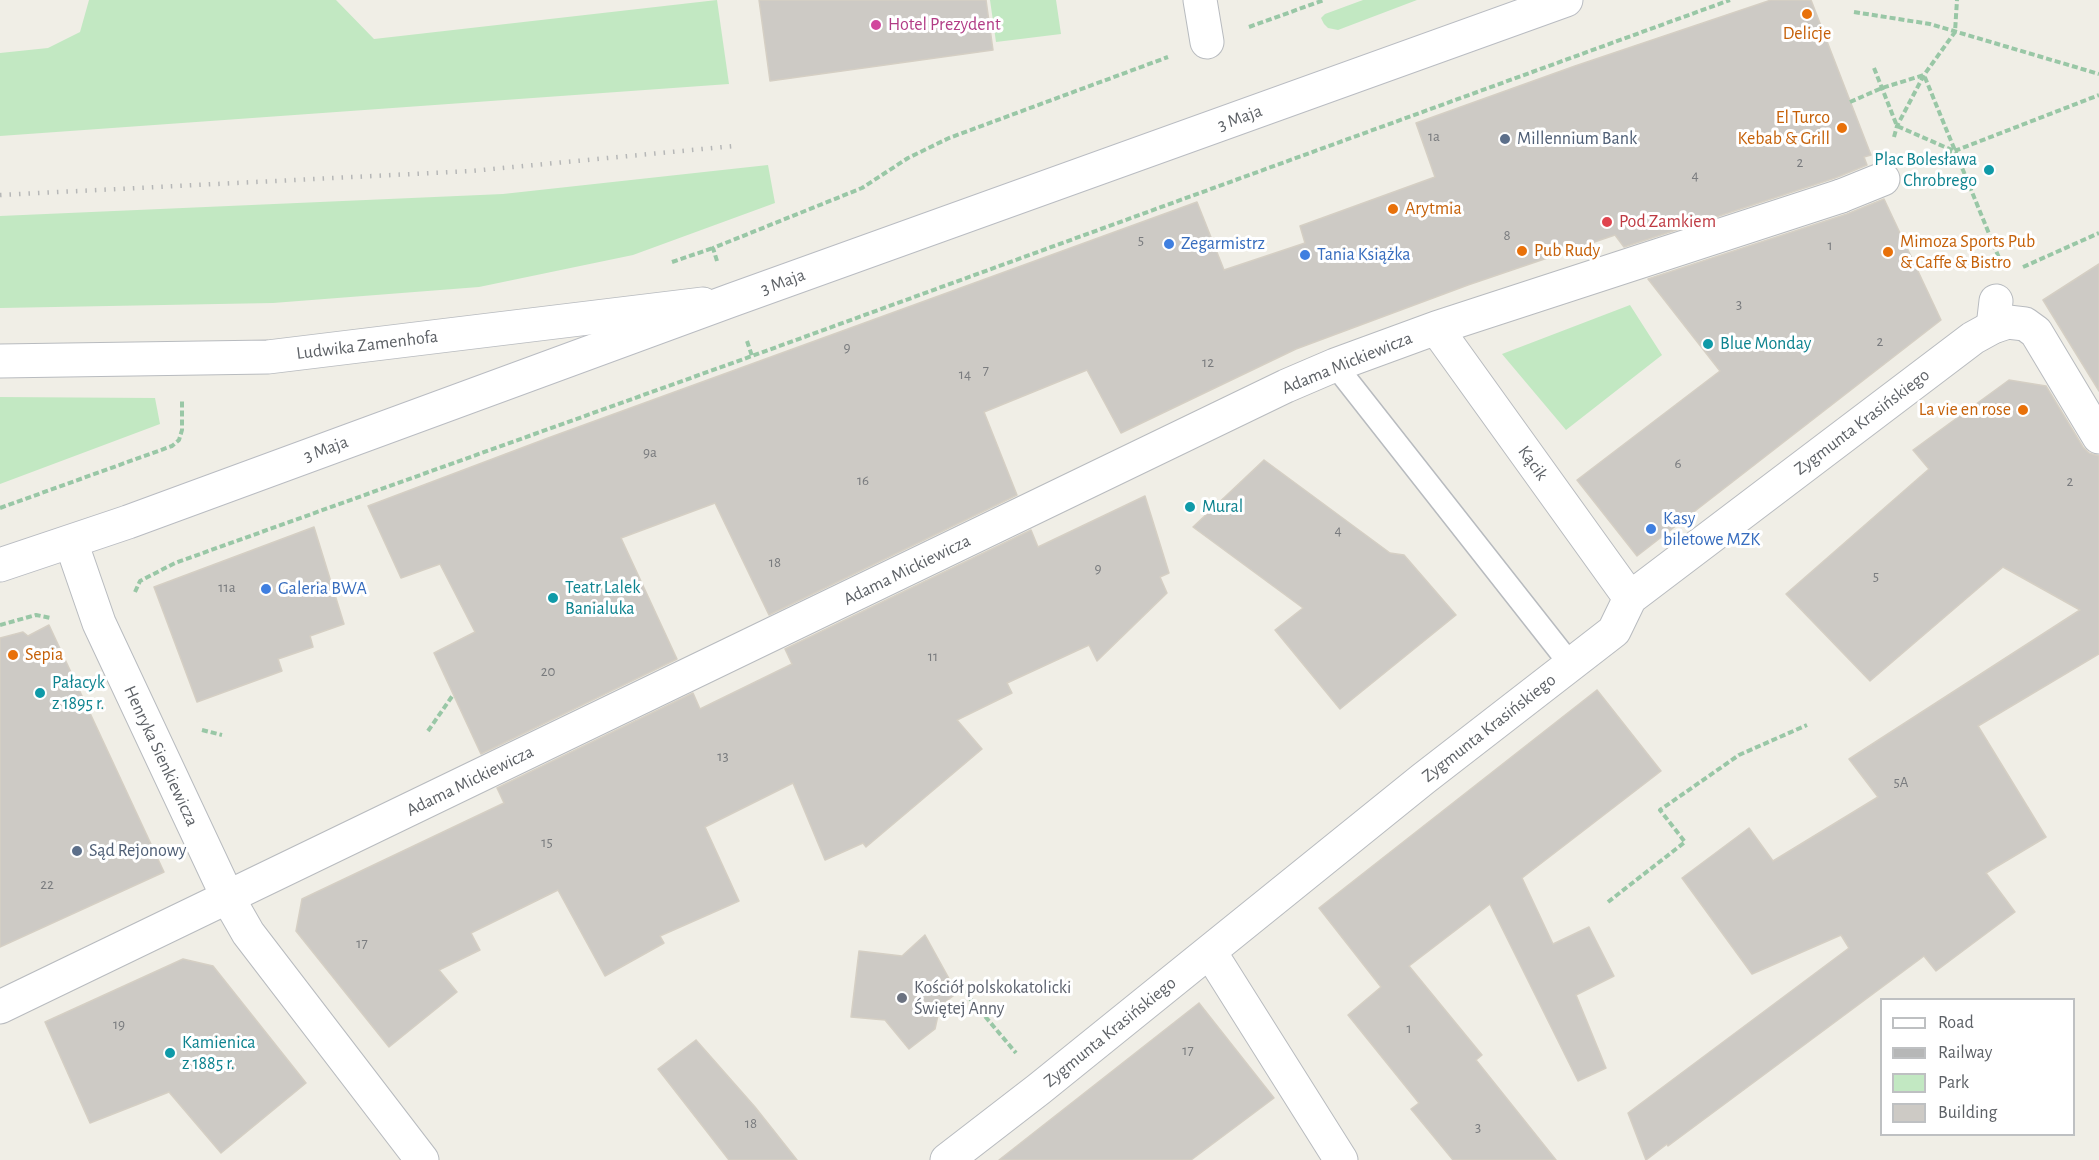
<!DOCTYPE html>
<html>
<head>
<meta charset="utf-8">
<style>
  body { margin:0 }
  #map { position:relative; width:2099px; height:1160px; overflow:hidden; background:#f0eee6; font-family:"Alegreya Sans",sans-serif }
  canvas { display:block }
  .legend { position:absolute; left:1880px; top:998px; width:195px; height:138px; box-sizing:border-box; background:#fff; border:2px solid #bec0c2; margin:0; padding:8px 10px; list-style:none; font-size:18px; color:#5d6166 }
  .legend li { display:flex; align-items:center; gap:12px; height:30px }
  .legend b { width:30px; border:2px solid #bec0c2 }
</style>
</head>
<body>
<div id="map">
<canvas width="2099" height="1160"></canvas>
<ul class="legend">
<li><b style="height:8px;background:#fff"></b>Road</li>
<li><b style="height:8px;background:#b6b7b7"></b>Railway</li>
<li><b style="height:16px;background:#c2e8c2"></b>Park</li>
<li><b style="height:16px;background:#cdcac5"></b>Building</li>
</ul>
</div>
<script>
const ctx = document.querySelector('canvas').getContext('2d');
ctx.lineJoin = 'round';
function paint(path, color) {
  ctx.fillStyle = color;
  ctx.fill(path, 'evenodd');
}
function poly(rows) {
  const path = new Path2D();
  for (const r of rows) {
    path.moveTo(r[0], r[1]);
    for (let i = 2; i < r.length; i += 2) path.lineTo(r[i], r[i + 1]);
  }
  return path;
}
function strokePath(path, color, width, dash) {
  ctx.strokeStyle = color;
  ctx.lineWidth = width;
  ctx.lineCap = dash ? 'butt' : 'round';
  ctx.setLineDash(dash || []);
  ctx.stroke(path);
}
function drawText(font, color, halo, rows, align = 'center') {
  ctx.font = font + ' "Alegreya Sans",sans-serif';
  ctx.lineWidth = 6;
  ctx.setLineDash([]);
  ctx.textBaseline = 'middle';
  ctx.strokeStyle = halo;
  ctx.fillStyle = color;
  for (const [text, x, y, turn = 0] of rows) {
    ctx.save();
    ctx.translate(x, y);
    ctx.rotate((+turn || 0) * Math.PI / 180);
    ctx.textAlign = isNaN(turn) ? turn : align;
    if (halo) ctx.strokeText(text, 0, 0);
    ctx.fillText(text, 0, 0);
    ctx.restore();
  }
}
paint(poly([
  [89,0,336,0,374,39,717,0,729,84,0,136,0,53,48,48,80,32],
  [990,0,1056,0,1061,34,996,42],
  [1363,0,1417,0,1338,30,1328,28,1324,24,1321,18,1325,14],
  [768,165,775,203,633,255,479,287,273,303,0,308,0,216,503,194],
  [1630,305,1662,355,1566,430,1502,354],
  [0,397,155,398,160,424,0,484]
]), '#c2e8c2');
const building = poly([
  [759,0,986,0,993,50,770,81,759,0],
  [1771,0,1811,0,1871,155,1864,157,1867,165,1835,178,1624,247,1615,235,1468,285,1296,349,1121,433,1087,370,984,412,1017,495,769,615,715,503,621,538,677,659,481,754,434,653,475,632,440,564,401,578,368,506,548,438,1197,202,1224,270,1305,243,1300,226,1435,177,1416,123,1575,66,1771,0],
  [1884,199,1941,320,1637,556,1577,480,1720,371,1648,279,1847,214,1884,199],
  [2099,264,2099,391,2043,300,2099,264],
  [2009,380,2046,386,2083,447,2089,453,2099,456,2099,654,1978,726,2046,837,1986,873,2015,912,1936,971,1924,956,1668,1146,1667,1144,1646,1160,1628,1113,1849,948,1841,935,1752,974,1682,878,1749,828,1773,861,1878,797,1849,759,2080,610,2003,567,1870,681,1786,594,1929,469,1913,450,2009,380],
  [1264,460,1390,553,1404,555,1456,615,1340,709,1275,630,1303,608,1193,527,1264,460],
  [1145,496,1169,573,1160,577,1167,593,1097,661,1089,645,1007,683,1012,693,957,720,982,749,866,847,863,843,825,860,793,783,705,827,739,901,660,936,664,943,605,976,558,890,471,933,480,950,439,970,457,992,389,1047,296,931,302,899,504,803,497,788,693,693,700,709,792,664,785,649,1031,530,1038,547,1145,496],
  [314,527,344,624,310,636,313,647,278,659,282,671,197,702,154,587,314,527],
  [49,625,164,872,0,947,0,638,23,632,28,636,49,625],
  [1597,690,1661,771,1522,878,1553,944,1589,927,1614,976,1576,995,1606,1068,1578,1081,1490,904,1409,966,1482,1055,1476,1060,1556,1160,1453,1160,1411,1109,1419,1103,1348,1015,1381,987,1319,908,1597,690],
  [925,935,957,993,940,1006,935,1029,909,1049,885,1020,851,1017,859,951,902,956,925,935],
  [183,959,213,966,306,1083,221,1153,169,1092,90,1123,45,1022,183,959],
  [1199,1003,1274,1098,1191,1160,999,1160,1199,1003],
  [696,1040,755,1107,797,1160,729,1160,658,1069,696,1040]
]);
paint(building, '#cdcac5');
strokePath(building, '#d5cfc4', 1.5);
const service = poly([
  [1335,365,1571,665]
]);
const pedestrian = poly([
  [1200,0,1207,42],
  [1841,196,1883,179],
  [1993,327,1996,301]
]);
const minor = poly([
  [1436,328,1630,598],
  [71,542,99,623,228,898,248,933,422,1160],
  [1210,952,1341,1160],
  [0,1007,1286,386,1335,365,1436,328,1841,196],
  [947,1160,1039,1089,1423,779,1614,631,1630,598,1973,338,1993,327,2008,322,2025,324,2036,332,2099,437]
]);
const tertiary = poly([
  [0,361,268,357,703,304]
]);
const secondary = poly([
  [0,565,128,522,732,300,1566,0]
]);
strokePath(service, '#b8bbbf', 25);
strokePath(pedestrian, '#b8bbbf', 35);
strokePath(minor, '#b8bbbf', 35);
strokePath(tertiary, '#b8bbbf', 35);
strokePath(secondary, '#b9bcc2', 35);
strokePath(poly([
  [1854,12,1930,24,2099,74],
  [1249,27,1324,0],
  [1874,68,1897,126,1954,151],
  [1850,102,1882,88,1924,75,1999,258],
  [1894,137,1897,126,1924,75,1955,32,1957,0],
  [1921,164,2099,95],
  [717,261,713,248,862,188,908,158,949,138,1168,57],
  [672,262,713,248],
  [2023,267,2099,233],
  [747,341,752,356],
  [0,508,172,446,179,440,182,430,182,400],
  [135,592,140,581,175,563,752,356,1730,0],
  [0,625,36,615,51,618],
  [202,730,222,735],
  [428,731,453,695],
  [1608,902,1685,842,1660,810,1739,755,1807,725],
  [962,989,1016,1053]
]), '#99c7a6', 4, [6, 3]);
strokePath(service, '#fff', 22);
strokePath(pedestrian, '#fff', 33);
strokePath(minor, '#fff', 33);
strokePath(tertiary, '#fff', 33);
strokePath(secondary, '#fff', 33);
strokePath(poly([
  [0,195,471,171,734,146]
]), '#b6b7b7', 4.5, [1.5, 8]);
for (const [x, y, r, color] of [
  [1807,14,6,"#e8710a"],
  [876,25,6,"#d1479c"],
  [1842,128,6,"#e8710a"],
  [1505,139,6,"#5c6f8a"],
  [1989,170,6,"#0f9aa8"],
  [1393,209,6,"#e8710a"],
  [1607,222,6,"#e0444e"],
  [1169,244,6,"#3f7fe0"],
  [1522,251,6,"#e8710a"],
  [1888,252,6,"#e8710a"],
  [1305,255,6,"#3f7fe0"],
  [1708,344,6,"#0f9aa8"],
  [2023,410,6,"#e8710a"],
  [1190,507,6,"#0f9aa8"],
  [1651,529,6,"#3f7fe0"],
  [266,589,6,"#3f7fe0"],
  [553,598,6,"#0f9aa8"],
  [13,655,6,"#e8710a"],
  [40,693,6,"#0f9aa8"],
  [77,851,6,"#5c6f8a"],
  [902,998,6,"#6b7280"],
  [170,1053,6,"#0f9aa8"]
]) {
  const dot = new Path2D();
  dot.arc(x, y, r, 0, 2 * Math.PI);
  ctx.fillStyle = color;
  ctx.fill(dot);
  strokePath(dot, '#fff', 2);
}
drawText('15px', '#797b7e', null, [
  ["1a",1434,136],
  ["2",1800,162],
  ["4",1695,175],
  ["8",1507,235],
  ["5",1141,240],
  ["1",1830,245],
  ["3",1739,304],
  ["2",1880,341],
  ["9",847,347],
  ["12",1208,362],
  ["7",986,370],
  ["14",965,374],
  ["9a",650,452],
  ["6",1678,463],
  ["16",863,480],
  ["2",2070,481],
  ["4",1338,530],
  ["18",775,562],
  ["9",1098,568],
  ["5",1876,576],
  ["11a",227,587],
  ["11",933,656],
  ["20",548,671],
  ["13",723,756],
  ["5A",1901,782],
  ["15",547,842],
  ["22",47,884],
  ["17",362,943],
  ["19",119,1024],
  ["1",1409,1028],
  ["17",1188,1050],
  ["18",751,1123],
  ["3",1478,1127]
]);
drawText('18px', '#b23c85', '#fff', [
  ["Hotel Prezydent",888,25]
], 'left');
drawText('18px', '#c56008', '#fff', [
  ["Delicje",1807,34,"center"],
  ["El Turco",1830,118,"right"],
  ["Kebab & Grill",1830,139,"right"],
  ["Arytmia",1405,209],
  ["Mimoza Sports Pub",1900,242],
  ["& Caffe & Bistro",1900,263],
  ["Pub Rudy",1534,251],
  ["La vie en rose",2011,410,"right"],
  ["Sepia",25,655]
], 'left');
drawText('18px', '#5d6166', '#fff', [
  ["3 Maja",1240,118,-20],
  ["3 Maja",783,282,-20],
  ["Ludwika Zamenhofa",367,345,-7],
  ["Adama Mickiewicza",1347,363,-22],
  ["Zygmunta Krasińskiego",1862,422,-37],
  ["3 Maja",326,449,-20],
  ["Kącik",1533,463,54],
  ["Adama Mickiewicza",907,570,-26],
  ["Zygmunta Krasińskiego",1489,728,-38],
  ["Henryka Sienkiewicza",161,756,65],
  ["Adama Mickiewicza",470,781,-26],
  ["Zygmunta Krasińskiego",1110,1032,-39]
]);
drawText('18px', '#4e5e75', '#fff', [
  ["Millennium Bank",1517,139],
  ["Sąd Rejonowy",89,851]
], 'left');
drawText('18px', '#0d838f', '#fff', [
  ["Plac Bolesława",1977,160,"right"],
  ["Chrobrego",1977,181,"right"],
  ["Blue Monday",1720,344],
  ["Mural",1202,507],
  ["Teatr Lalek",565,588],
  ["Banialuka",565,609],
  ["Pałacyk",52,683],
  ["z 1895 r.",52,704],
  ["Kamienica",182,1043],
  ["z 1885 r.",182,1064]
], 'left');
drawText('18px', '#be3a42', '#fff', [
  ["Pod Zamkiem",1619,222]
], 'left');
drawText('18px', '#366cbe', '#fff', [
  ["Zegarmistrz",1181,244],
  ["Tania Książka",1317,255],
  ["Kasy",1663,519],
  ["biletowe MZK",1663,540],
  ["Galeria BWA",278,589]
], 'left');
drawText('18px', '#5b616d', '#fff', [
  ["Kościół polskokatolicki",914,988],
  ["Świętej Anny",914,1009]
], 'left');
</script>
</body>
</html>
